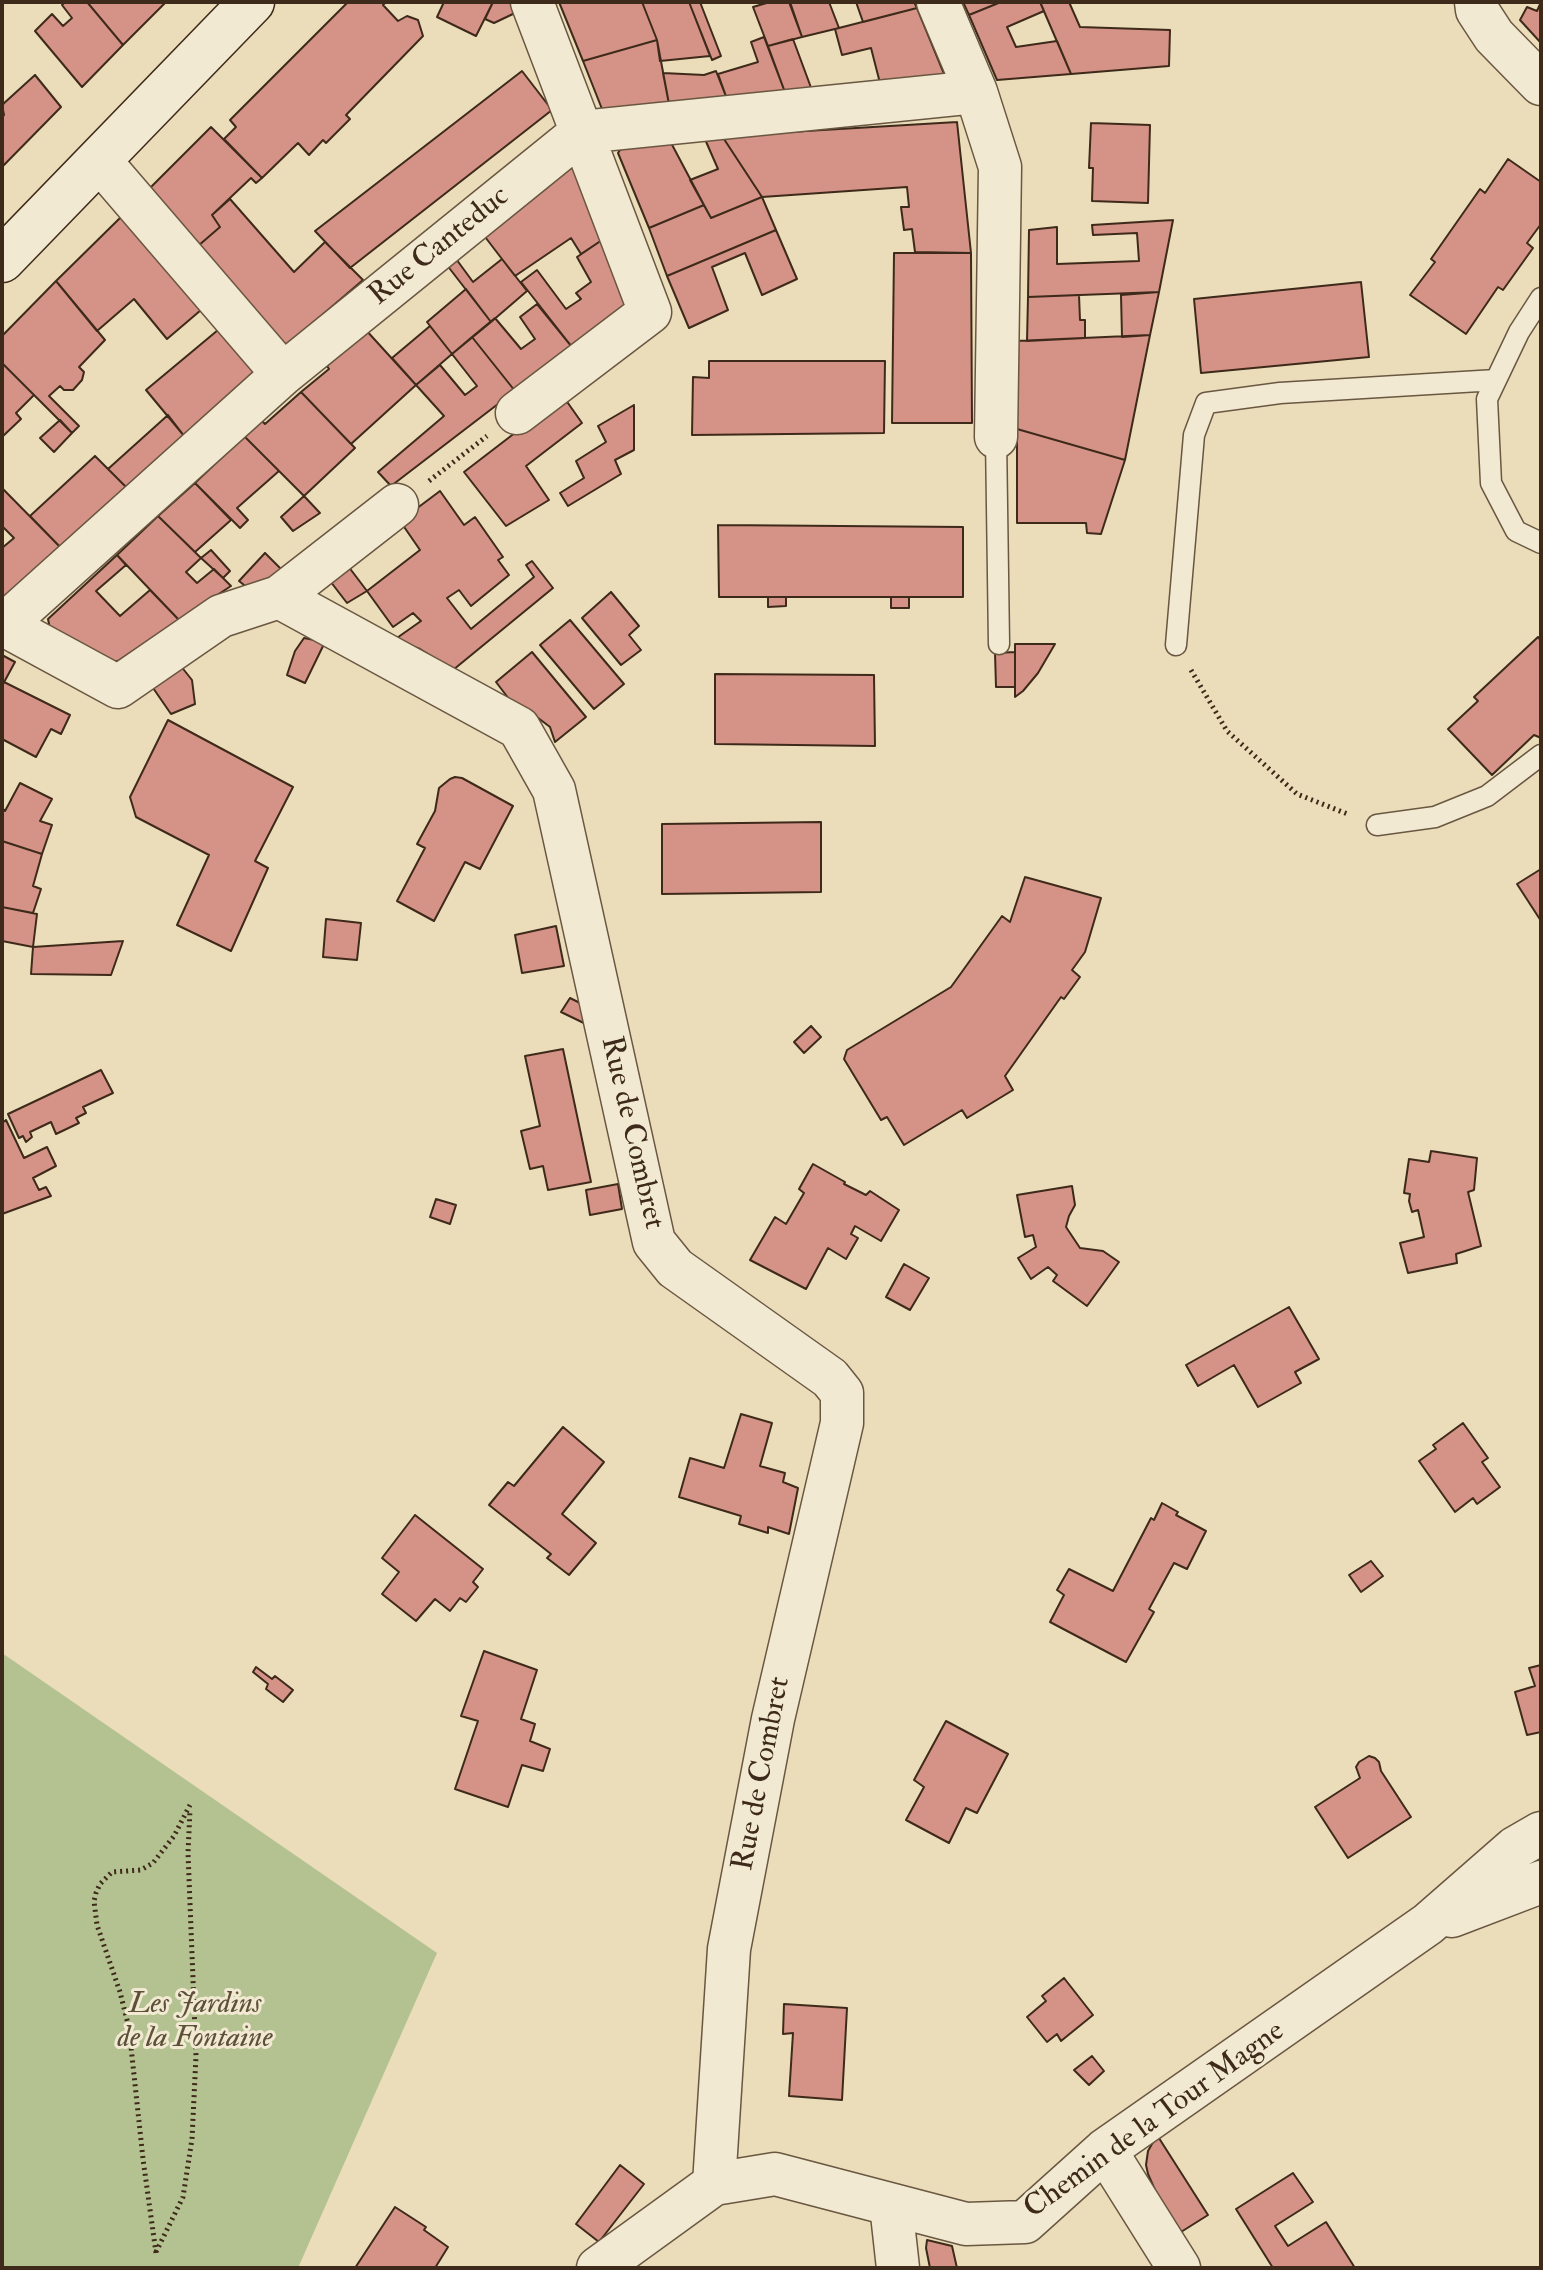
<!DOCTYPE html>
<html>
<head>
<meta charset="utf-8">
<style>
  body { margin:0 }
  #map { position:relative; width:1543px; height:2270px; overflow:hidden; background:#ebddb9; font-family:"IM FELL Double Pica",serif }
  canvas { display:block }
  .frame { position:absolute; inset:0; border:4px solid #3e2a1a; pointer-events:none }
</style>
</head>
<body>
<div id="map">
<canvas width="1543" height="2270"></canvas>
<div class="frame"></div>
</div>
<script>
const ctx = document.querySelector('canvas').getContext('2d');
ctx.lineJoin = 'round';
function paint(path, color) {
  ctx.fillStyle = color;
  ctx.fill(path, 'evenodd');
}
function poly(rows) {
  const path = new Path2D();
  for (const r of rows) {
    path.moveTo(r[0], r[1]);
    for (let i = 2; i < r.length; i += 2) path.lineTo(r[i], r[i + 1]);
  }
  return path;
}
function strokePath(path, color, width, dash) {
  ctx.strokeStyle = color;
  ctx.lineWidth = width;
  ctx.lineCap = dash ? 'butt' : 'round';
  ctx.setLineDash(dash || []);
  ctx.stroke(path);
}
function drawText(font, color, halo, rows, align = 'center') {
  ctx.font = font + ' "IM FELL Double Pica",serif';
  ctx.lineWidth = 6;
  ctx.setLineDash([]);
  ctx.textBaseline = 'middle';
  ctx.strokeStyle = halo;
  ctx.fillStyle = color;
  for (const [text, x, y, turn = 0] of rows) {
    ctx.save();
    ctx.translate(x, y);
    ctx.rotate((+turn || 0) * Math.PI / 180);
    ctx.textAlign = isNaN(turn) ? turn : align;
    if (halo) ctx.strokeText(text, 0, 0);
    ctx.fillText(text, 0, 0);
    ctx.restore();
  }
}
paint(poly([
  [2,1653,437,1953,298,2268,2,2268]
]), '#b4c291');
const building = poly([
  [65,2,87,2,123,45,82,87,35,31,52,14,63,26,72,18,62,5,65,2],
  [87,2,166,2,123,45,87,2],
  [348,2,386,2,383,5,398,21,407,16,418,20,423,36,346,115,350,119,326,143,323,140,309,155,298,143,262,178,224,139,236,127,230,120,348,2],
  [444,2,493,2,476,36,437,17,444,2],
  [493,2,511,2,515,13,494,23,485,19,493,2],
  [559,2,642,2,657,40,583,61,559,2],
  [642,2,689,2,710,56,660,61,657,40,642,2],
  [689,2,700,2,721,56,712,60,689,2],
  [770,2,789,2,802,37,768,46,753,7,770,2],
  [790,2,829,2,839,28,802,37,790,2],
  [856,2,914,2,917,8,863,22,856,2],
  [963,2,1001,2,969,15,963,2],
  [1001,2,1040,2,1044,11,1007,27,1016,47,1057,41,1071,74,997,80,969,15,1001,2],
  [1040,2,1069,2,1080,27,1170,30,1169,66,1071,74,1040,2],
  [1541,2,1541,43,1520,20,1527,7,1537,11,1541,2],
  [917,8,947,81,881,87,871,48,842,55,835,29,917,8],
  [764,37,786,95,727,99,718,74,758,62,751,42,764,37],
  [793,39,813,93,786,95,768,46,793,39],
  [657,40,669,104,602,109,583,61,657,40],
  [522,71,552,110,350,268,315,231,522,71],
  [716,71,727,99,669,104,663,73,704,75,716,71],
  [35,75,61,107,2,167,2,117,4,115,2,105,35,75],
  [957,122,971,253,915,252,912,229,904,230,901,207,909,207,907,187,762,197,722,136,957,122],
  [1091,123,1150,125,1148,203,1092,201,1093,168,1089,168,1091,123],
  [211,127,262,178,256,183,251,178,212,215,220,227,198,246,148,190,211,127],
  [722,136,762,197,711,218,690,180,718,169,704,137,722,136],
  [669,139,704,205,649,228,618,153,626,141,669,139],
  [571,152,605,238,581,254,571,238,515,276,479,229,571,152],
  [1508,159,1541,182,1541,224,1527,243,1533,248,1503,290,1498,287,1466,334,1410,295,1435,262,1431,259,1480,189,1485,193,1508,159],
  [762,197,776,230,667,276,649,228,704,205,711,218,762,197],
  [230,199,294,272,325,242,363,280,286,346,198,246,220,227,212,215,230,199],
  [121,217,201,310,167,339,134,299,97,331,56,281,121,217],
  [1173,220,1159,292,1028,297,1029,230,1057,227,1057,264,1139,261,1137,233,1093,235,1092,225,1173,220],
  [776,230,797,279,762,295,745,253,712,267,728,310,689,328,667,276,776,230],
  [605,238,631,301,572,347,521,282,537,270,566,309,581,299,576,293,591,282,577,257,605,238],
  [451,252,473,282,502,259,527,291,491,322,443,260,451,252],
  [894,253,971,253,972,423,892,423,894,253],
  [56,281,105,340,79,367,84,372,82,380,73,390,64,390,60,386,49,396,79,426,72,433,2,363,2,336,56,281],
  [1361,282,1369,357,1201,373,1194,299,1361,282],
  [466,289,491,322,452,354,427,322,466,289],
  [1159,292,1150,335,1122,337,1121,295,1159,292],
  [1079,295,1080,320,1085,320,1085,338,1027,341,1028,297,1079,295],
  [537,304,572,347,515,391,472,337,495,318,521,349,535,339,520,317,537,304],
  [430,326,452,354,416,385,392,358,430,326],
  [365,329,416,385,351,444,301,392,329,369,327,366,365,329],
  [218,330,254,372,185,437,146,390,218,330],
  [1150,335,1125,460,1017,429,1016,341,1150,335],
  [472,337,515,391,391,486,378,472,444,416,416,385,440,365,465,395,477,386,452,354,472,337],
  [709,361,885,361,884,433,692,435,693,377,709,378,709,361],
  [2,363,34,395,16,413,21,419,2,437,2,363],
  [301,392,355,448,304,496,244,436,261,420,265,424,301,392],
  [563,396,582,423,526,466,549,500,506,526,464,472,563,396],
  [634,405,634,450,615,460,621,474,568,506,560,493,584,478,576,461,606,442,598,426,634,405],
  [168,415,185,437,129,490,108,469,168,415],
  [60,420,72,433,54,452,40,438,60,420],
  [1017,429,1125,460,1101,534,1087,533,1086,523,1017,523,1017,429],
  [244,436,279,471,237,508,248,520,240,528,195,483,244,436],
  [95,456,129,490,64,551,30,516,95,456],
  [195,483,231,520,195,552,158,516,195,483],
  [2,488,64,551,2,604,2,548,14,538,2,526,2,488],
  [440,491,464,525,475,517,503,557,498,560,509,575,471,606,459,590,447,598,471,629,534,577,526,565,532,561,553,588,453,670,420,649,394,640,421,621,413,613,393,627,367,591,420,550,400,521,440,491],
  [304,496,320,513,293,531,281,517,304,496],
  [158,516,201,558,186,572,197,583,214,569,231,586,179,620,117,555,158,516],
  [718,525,963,527,963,597,719,597,718,525],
  [211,550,230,571,223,578,201,558,211,550],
  [265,553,282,570,254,593,239,581,265,553],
  [117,555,126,565,96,591,120,616,150,590,179,620,118,661,111,661,50,629,48,619,117,555],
  [345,562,367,591,347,603,327,577,345,562],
  [611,592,639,626,629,635,641,650,621,665,582,618,611,592],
  [768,597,786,597,786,606,768,607,768,597],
  [891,597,909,597,909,608,891,608,891,597],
  [570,620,624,684,594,709,540,645,570,620],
  [1538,637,1541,641,1541,738,1534,735,1492,775,1448,729,1478,701,1474,697,1538,637],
  [304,638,325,642,305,683,287,675,295,651,304,638],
  [1015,644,1055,644,1038,673,1023,691,1015,697,1015,644],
  [532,652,586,717,555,742,550,727,525,708,509,699,496,682,532,652],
  [1015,652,1015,687,996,687,995,653,1015,652],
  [2,655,15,662,2,686,2,655],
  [180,665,192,680,195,704,171,714,151,685,180,665],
  [715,674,874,675,875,746,715,744,715,674],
  [4,682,70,715,61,734,51,729,36,757,2,739,2,686,4,682],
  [168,720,293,787,255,861,268,868,231,951,177,925,209,855,136,817,130,797,168,720],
  [455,777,462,778,513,806,480,869,465,862,434,921,397,901,425,848,417,844,435,811,439,788,450,779,455,777],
  [20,783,52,799,40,821,52,825,42,854,2,841,2,812,3,809,5,811,20,783],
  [821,822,821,892,662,894,662,824,821,822],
  [2,841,42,854,33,886,41,889,33,913,2,907,2,841],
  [1541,869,1541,921,1517,884,1541,869],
  [1025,877,1101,898,1085,952,1072,970,1080,977,1064,999,1061,997,1005,1076,1013,1090,967,1118,962,1110,904,1145,887,1117,881,1120,844,1059,847,1050,951,987,1002,916,1010,922,1025,877],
  [2,907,37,914,33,947,2,941,2,907],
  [326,919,361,923,357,960,323,957,326,919],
  [556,926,564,966,522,973,515,935,556,926],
  [123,941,111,975,31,974,33,947,123,941],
  [570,998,586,1006,590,1026,561,1012,570,998],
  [811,1026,821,1037,804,1053,794,1042,811,1026],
  [563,1049,591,1182,548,1190,543,1166,530,1169,521,1131,540,1126,525,1056,563,1049],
  [101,1070,113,1093,83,1107,86,1113,76,1118,79,1123,56,1134,51,1122,30,1132,32,1137,26,1142,23,1136,19,1138,8,1114,101,1070],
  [6,1120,24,1158,47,1147,56,1166,33,1178,39,1190,46,1187,51,1196,2,1214,2,1123,6,1120],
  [1431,1151,1477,1158,1474,1190,1468,1192,1481,1246,1456,1254,1457,1263,1408,1273,1400,1243,1424,1237,1418,1210,1412,1212,1409,1201,1410,1194,1404,1193,1409,1159,1429,1162,1431,1151],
  [813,1164,845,1182,844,1184,866,1195,870,1191,899,1210,881,1241,855,1226,851,1234,858,1238,846,1259,828,1248,806,1289,750,1260,775,1217,786,1224,804,1193,799,1189,813,1164],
  [618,1184,622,1209,590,1215,586,1190,618,1184],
  [1072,1186,1075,1205,1069,1216,1066,1227,1080,1248,1103,1251,1119,1262,1087,1306,1053,1281,1057,1275,1048,1267,1031,1279,1018,1258,1036,1247,1033,1235,1025,1237,1017,1195,1072,1186],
  [436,1199,456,1205,450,1224,430,1217,436,1199],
  [904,1264,929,1278,910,1310,886,1297,904,1264],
  [1289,1307,1319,1359,1295,1372,1301,1383,1258,1407,1234,1365,1198,1386,1186,1365,1289,1307],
  [741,1414,772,1423,760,1466,785,1473,783,1482,798,1488,789,1534,768,1527,768,1533,739,1524,741,1516,679,1497,690,1458,724,1468,741,1414],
  [1463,1423,1488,1458,1482,1462,1500,1487,1477,1504,1473,1498,1455,1512,1419,1461,1436,1449,1433,1445,1463,1423],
  [563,1427,604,1462,562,1514,596,1543,569,1575,547,1558,551,1554,489,1505,508,1482,514,1486,563,1427],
  [1162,1503,1178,1512,1176,1515,1206,1531,1187,1569,1174,1563,1149,1609,1154,1612,1126,1662,1050,1622,1064,1595,1057,1590,1069,1569,1113,1591,1151,1518,1154,1520,1162,1503],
  [415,1515,483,1569,473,1582,478,1587,466,1602,460,1598,450,1611,435,1599,416,1621,382,1594,399,1572,382,1558,415,1515],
  [1371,1561,1383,1576,1361,1592,1349,1575,1371,1561],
  [484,1651,537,1670,521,1719,535,1724,530,1741,550,1749,543,1771,522,1765,508,1807,455,1789,478,1721,461,1716,484,1651],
  [1541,1665,1541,1732,1527,1735,1515,1692,1535,1686,1529,1668,1541,1665],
  [256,1667,272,1679,275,1676,293,1690,283,1702,266,1689,268,1684,253,1672,256,1667],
  [946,1721,1008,1754,977,1813,966,1808,949,1843,906,1820,924,1787,914,1780,946,1721],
  [1369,1756,1375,1758,1379,1762,1381,1771,1411,1817,1348,1858,1315,1807,1360,1778,1356,1767,1359,1762,1369,1756],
  [1064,1978,1093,2015,1061,2041,1057,2034,1047,2042,1027,2017,1046,2001,1042,1996,1064,1978],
  [784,2004,847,2008,842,2100,789,2096,793,2033,783,2034,784,2004],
  [1092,2056,1104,2071,1089,2085,1074,2070,1092,2056],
  [1157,2135,1208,2215,1181,2232,1155,2190,1148,2174,1146,2165,1148,2151,1157,2135],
  [620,2165,644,2184,599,2242,576,2224,620,2165],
  [1293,2173,1313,2202,1275,2226,1288,2246,1326,2222,1355,2268,1273,2268,1236,2209,1293,2173],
  [395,2207,426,2227,424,2230,448,2247,435,2268,355,2268,395,2207],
  [927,2240,952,2246,957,2268,930,2268,926,2248,927,2240]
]);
paint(building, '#d59286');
strokePath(building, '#3e2a1a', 2);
const lane = poly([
  [1541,298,1519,332,1487,399,1491,483,1516,531,1541,543],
  [996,437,999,644],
  [1176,645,1194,435,1206,403,1280,393,1496,380],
  [1377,825,1435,817,1487,796,1541,755]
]);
const street = poly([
  [938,2,976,92,1000,167,996,437],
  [1476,2,1477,10,1494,36,1541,84],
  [99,160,283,374],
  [517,413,650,312,532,2],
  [279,597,397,505],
  [2,624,118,687,221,616,279,597,519,728,554,790,654,1242,675,1268,830,1378,842,1393,842,1423,773,1719,729,1949,714,2184],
  [4,625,283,374,582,132,976,92],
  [1452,1916,1541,1882],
  [1105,2150,1179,2268],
  [891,2205,898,2268],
  [598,2268,714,2184,775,2174,966,2224,1025,2222,1105,2150,1428,1924,1515,1848,1541,1833]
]);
const secondary = poly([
  [2,260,252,2]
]);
strokePath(lane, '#695742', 23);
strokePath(street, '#695742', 45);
strokePath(secondary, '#3e2a1a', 47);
strokePath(poly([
  [429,481,487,436],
  [1191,670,1227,731,1297,794,1350,815],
  [156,2252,183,2197,192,2139,196,2056,188,1853,190,1810],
  [156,2253,143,2159,129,2028,120,1992,97,1925,94,1901,96,1893,100,1884,112,1872,141,1870,153,1863,174,1836,190,1805]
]), '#3e2a1a', 5, [2, 4]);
strokePath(lane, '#f2e9d2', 20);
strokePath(street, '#f2e9d2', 42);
strokePath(secondary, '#f2e9d2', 44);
drawText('30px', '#3e2a1a', '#f2e9d2', [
  ["Rue Canteduc",440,247,-39],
  ["Rue de Combret",631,1133,77],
  ["Rue de Combret",763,1774,-79],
  ["Chemin de la Tour Magne",1155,2121,-36]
]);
drawText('italic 30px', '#5c5038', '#f2e9d2', [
  ["Les Jardins",195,2006],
  ["de la Fontaine",195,2040]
]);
</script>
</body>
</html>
